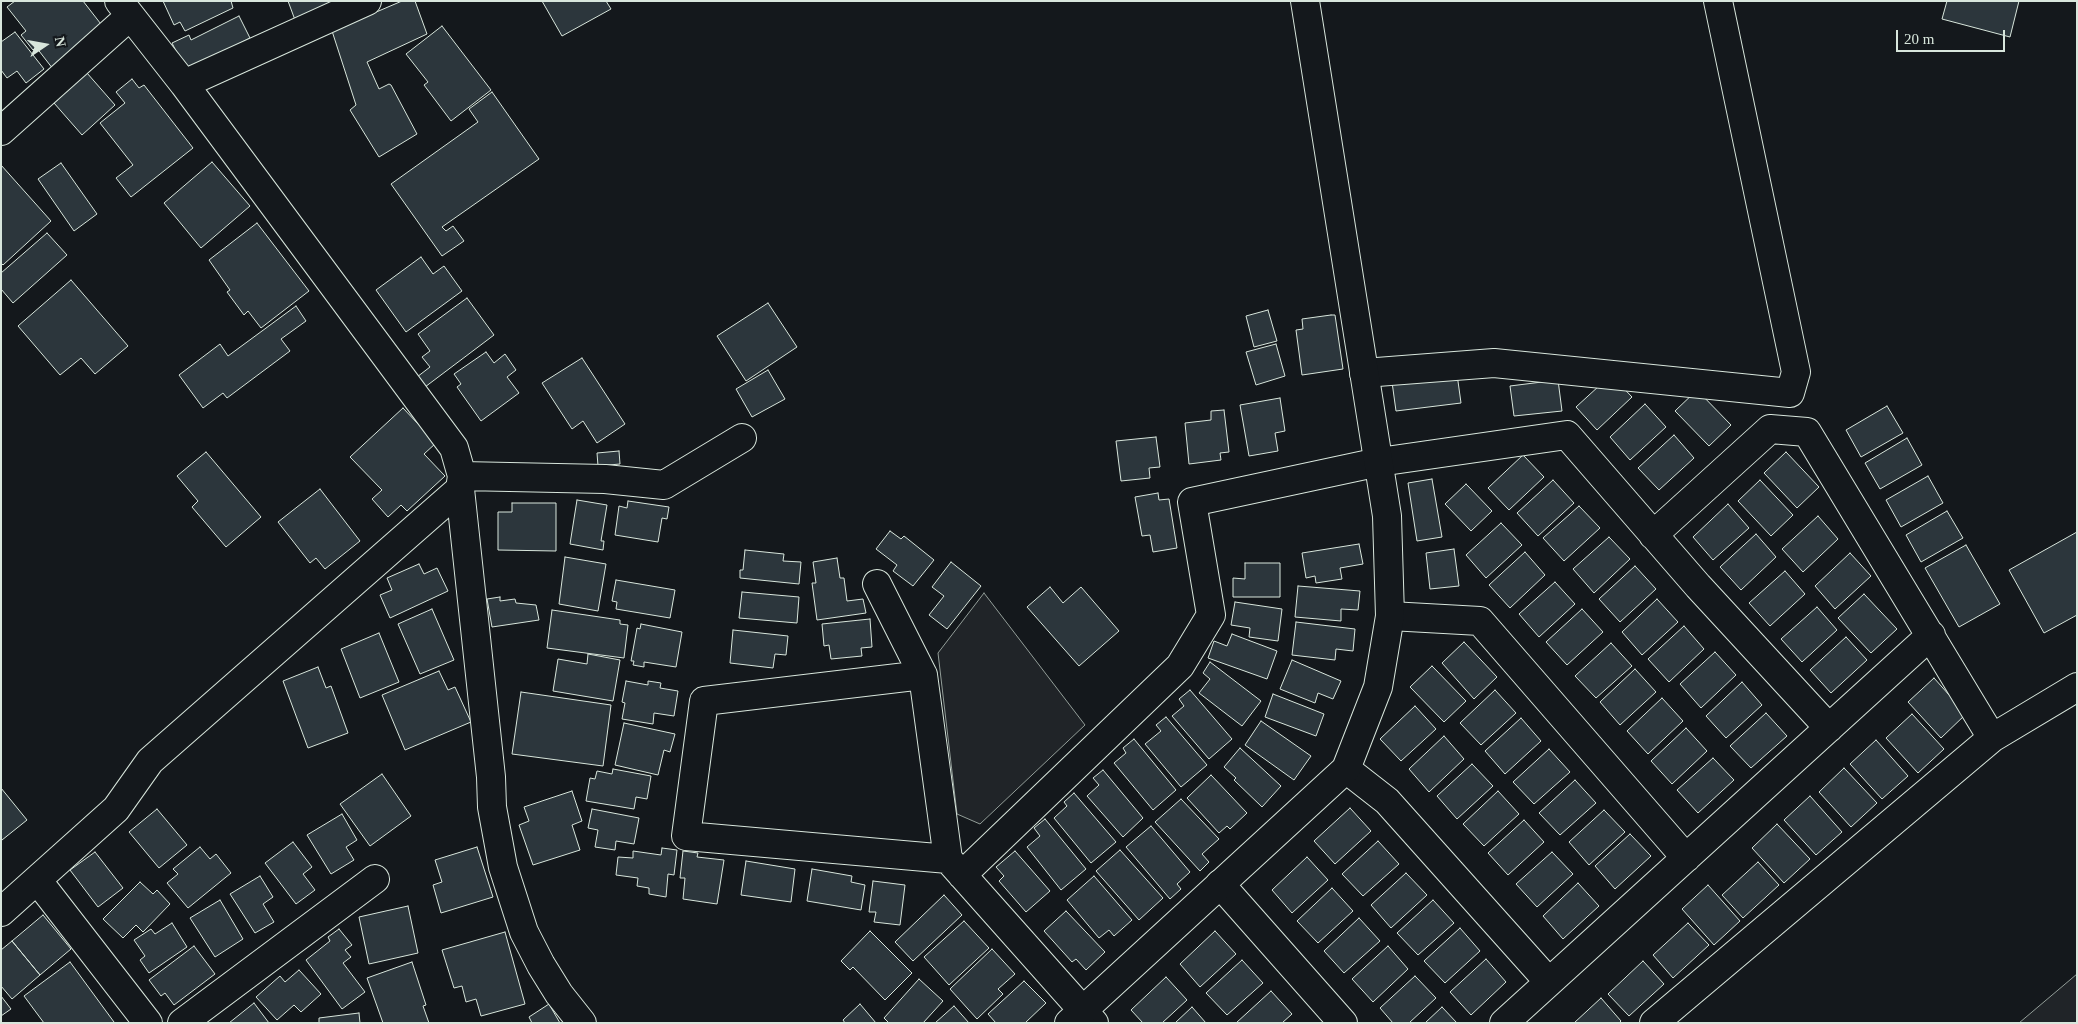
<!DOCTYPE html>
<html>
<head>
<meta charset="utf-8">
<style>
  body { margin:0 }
  #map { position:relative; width:2078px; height:1024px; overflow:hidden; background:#14181c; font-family:Georgia,serif }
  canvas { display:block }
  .frame { position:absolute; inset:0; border:2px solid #d8e6dc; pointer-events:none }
  .north { position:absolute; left:20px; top:20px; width:50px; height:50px; -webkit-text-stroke:4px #14181c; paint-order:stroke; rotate:78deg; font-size:14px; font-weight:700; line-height:20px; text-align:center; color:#d8e6dc }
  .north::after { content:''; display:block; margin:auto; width:18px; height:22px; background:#d8e6dc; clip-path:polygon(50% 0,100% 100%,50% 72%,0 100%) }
  .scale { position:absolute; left:1896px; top:30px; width:109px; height:22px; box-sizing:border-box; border:2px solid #d8e6dc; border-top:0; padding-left:6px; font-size:15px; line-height:18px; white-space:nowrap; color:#d8e6dc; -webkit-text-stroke:4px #14181c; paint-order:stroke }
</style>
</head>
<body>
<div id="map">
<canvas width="2078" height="1024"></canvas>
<div class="frame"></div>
<div class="north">N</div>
<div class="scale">20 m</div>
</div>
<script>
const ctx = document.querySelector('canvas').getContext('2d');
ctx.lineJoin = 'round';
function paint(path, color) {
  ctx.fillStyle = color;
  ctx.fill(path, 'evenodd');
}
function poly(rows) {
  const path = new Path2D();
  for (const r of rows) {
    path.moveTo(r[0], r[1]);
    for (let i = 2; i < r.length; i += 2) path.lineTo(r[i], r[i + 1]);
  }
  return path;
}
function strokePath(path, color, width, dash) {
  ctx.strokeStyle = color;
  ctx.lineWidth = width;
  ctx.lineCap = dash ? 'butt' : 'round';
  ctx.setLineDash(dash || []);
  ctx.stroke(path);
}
const green = poly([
  [984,593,1085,725,980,824,957,814,938,653,984,593],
  [2077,974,2077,1023,2019,1023,2077,974]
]);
paint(green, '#202428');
strokePath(green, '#939e99', 1);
const building = poly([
  [15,1,83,1,104,28,53,69,36,47,33,50,21,35,26,31,7,7,15,1],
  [163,1,231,1,233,8,185,31,180,22,174,25,163,1],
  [288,1,339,1,295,20,288,1],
  [402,1,415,1,427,34,367,62,379,89,389,84,391,85,417,134,379,157,350,110,356,105,332,31,402,1],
  [542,1,606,1,611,9,562,36,542,1],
  [1947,1,2019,1,2010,37,1942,19,1947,1],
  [239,16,250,38,186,71,172,43,189,35,191,40,239,16],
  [442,26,491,90,451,121,424,85,428,82,406,54,442,26],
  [15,32,44,69,26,83,17,71,7,78,1,70,1,42,15,32],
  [87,73,115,105,82,135,54,103,87,73],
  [132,79,139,88,144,85,193,148,131,197,116,178,133,165,100,123,125,103,116,92,132,79],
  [492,92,539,159,442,227,446,231,453,226,464,241,442,256,391,184,478,122,469,109,492,92],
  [212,162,250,206,201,248,164,203,212,162],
  [61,163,97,214,74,231,38,179,61,163],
  [1,165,51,221,3,265,1,263,1,165],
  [257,223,309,291,261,328,248,311,244,315,227,292,230,290,209,260,257,223],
  [47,233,67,255,13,303,1,289,1,273,47,233],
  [421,257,433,274,444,266,462,291,406,332,376,290,421,257],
  [71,280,128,346,95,374,81,358,60,375,18,326,71,280],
  [467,298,494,335,425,387,417,377,430,367,422,357,430,351,418,334,467,298],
  [768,303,797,347,746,381,717,336,768,303],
  [296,306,306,321,281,339,290,351,227,398,223,393,203,408,179,375,220,344,228,356,296,306],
  [1268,310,1277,341,1254,347,1246,316,1268,310],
  [1331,315,1335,315,1343,369,1302,375,1296,330,1303,329,1302,319,1331,315],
  [1276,344,1285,376,1256,385,1246,352,1276,344],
  [486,352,494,363,505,354,516,370,507,377,519,393,481,421,457,387,461,384,454,374,486,352],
  [582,358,625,424,597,443,583,421,572,429,542,383,582,358],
  [768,370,785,399,752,417,736,389,768,370],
  [1457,374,1461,403,1396,411,1392,382,1457,374],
  [1611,375,1632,397,1597,430,1576,407,1611,375],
  [1558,380,1562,411,1514,416,1510,386,1558,380],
  [1697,390,1731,425,1709,446,1675,411,1697,390],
  [1280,398,1285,431,1275,433,1278,451,1249,456,1240,405,1280,398],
  [1645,404,1666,427,1630,460,1610,437,1645,404],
  [1887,406,1903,433,1861,457,1846,430,1887,406],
  [403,408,436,443,424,454,445,476,407,511,401,505,388,517,372,499,382,490,350,457,403,408],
  [1224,410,1229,452,1220,453,1221,460,1189,464,1185,423,1211,420,1211,411,1224,410],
  [1674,435,1694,458,1659,490,1638,468,1674,435],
  [1156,437,1160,467,1149,468,1150,478,1121,481,1116,441,1156,437],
  [1907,438,1922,465,1880,489,1865,463,1907,438],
  [619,451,620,464,598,466,597,453,619,451],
  [206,452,261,517,226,547,192,507,198,501,177,476,206,452],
  [1786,452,1819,487,1797,508,1764,473,1786,452],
  [1523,455,1544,477,1509,510,1488,488,1523,455],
  [1928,476,1943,503,1901,527,1886,500,1928,476],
  [1432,479,1442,537,1417,541,1408,483,1432,479],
  [1553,480,1574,503,1538,536,1517,513,1553,480],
  [1760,480,1793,515,1771,536,1738,501,1760,480],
  [1466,484,1492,511,1471,531,1445,504,1466,484],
  [320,489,360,541,325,569,316,558,310,563,278,522,320,489],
  [1158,493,1159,500,1169,499,1177,548,1153,552,1150,535,1142,536,1135,497,1158,493],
  [577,500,607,505,601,541,604,541,603,550,570,544,577,500],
  [628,501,669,507,667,519,662,518,658,542,615,535,619,506,627,508,628,501],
  [512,503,556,503,556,551,498,550,498,512,512,512,512,503],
  [1728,504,1749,528,1713,560,1693,537,1728,504],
  [1579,506,1600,528,1564,561,1543,538,1579,506],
  [1947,511,1963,538,1921,562,1906,535,1947,511],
  [1818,516,1838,539,1803,572,1782,549,1818,516],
  [1501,523,1522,545,1486,578,1466,555,1501,523],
  [890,531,901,539,904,536,934,560,913,586,893,571,897,565,876,549,890,531],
  [2077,532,2077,615,2044,633,2009,570,2077,532],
  [1756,534,1776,557,1741,590,1720,567,1756,534],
  [1609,537,1630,559,1594,593,1573,569,1609,537],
  [1359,544,1363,564,1340,568,1342,579,1316,583,1315,576,1306,578,1302,553,1359,544],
  [1966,545,2000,604,1959,627,1925,568,1966,545],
  [1454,549,1459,586,1430,589,1426,553,1454,549],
  [745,550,784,554,783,561,801,562,799,584,740,578,740,570,743,570,745,550],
  [1525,552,1545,575,1510,608,1489,585,1525,552],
  [1850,553,1871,576,1835,609,1815,586,1850,553],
  [565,557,606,564,598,611,559,604,565,557],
  [837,558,840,578,844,578,847,601,863,599,866,613,817,620,812,583,816,583,813,562,837,558],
  [951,562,981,586,947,629,929,615,944,596,932,587,951,562],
  [1245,563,1280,563,1280,597,1233,597,1233,578,1245,579,1245,563],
  [419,564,424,574,437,568,448,591,390,618,380,595,392,590,387,578,419,564],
  [1635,566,1656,589,1620,622,1599,599,1635,566],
  [1785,571,1805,594,1770,626,1749,603,1785,571],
  [616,580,675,590,670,618,616,609,617,602,612,601,616,580],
  [1555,582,1575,604,1539,637,1519,614,1555,582],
  [1298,586,1360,591,1358,610,1341,609,1341,621,1295,617,1298,586],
  [1050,587,1063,603,1081,587,1119,631,1079,666,1027,607,1050,587],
  [742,592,799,597,797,623,739,618,742,592],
  [1864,594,1897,629,1871,653,1838,618,1864,594],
  [500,597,500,601,515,599,516,603,536,605,539,620,492,627,487,599,500,597],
  [1657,599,1678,622,1642,655,1622,632,1657,599],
  [1235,602,1282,609,1278,641,1249,637,1250,628,1231,625,1235,602],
  [1817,607,1837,630,1802,662,1781,639,1817,607],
  [432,609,454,660,420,674,398,624,432,609],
  [1582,609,1603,632,1567,665,1546,642,1582,609],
  [552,610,620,620,620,624,628,625,624,658,547,648,552,610],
  [870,619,872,647,861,648,862,656,831,659,829,645,824,646,822,624,870,619],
  [1296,622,1355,629,1353,651,1336,649,1335,660,1292,655,1296,622],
  [641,624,682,632,676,667,644,662,644,667,633,665,634,661,631,661,637,628,640,629,641,624],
  [1684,626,1704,649,1669,682,1648,659,1684,626],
  [733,630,788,636,786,655,775,654,773,668,730,663,733,630],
  [379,633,399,682,360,698,341,649,379,633],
  [1232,634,1277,651,1267,679,1208,658,1214,641,1227,646,1232,634],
  [1846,637,1867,660,1831,693,1810,670,1846,637],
  [1464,642,1497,677,1474,699,1442,663,1464,642],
  [1611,643,1632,666,1596,698,1575,676,1611,643],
  [1715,652,1736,675,1701,708,1680,684,1715,652],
  [588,654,620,660,613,701,553,691,558,659,587,664,588,654],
  [1292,660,1341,681,1333,699,1318,693,1315,703,1280,689,1292,660],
  [1210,662,1261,701,1242,726,1199,693,1210,679,1203,673,1210,662],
  [1432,666,1466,701,1444,722,1410,687,1432,666],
  [318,667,326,688,331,686,348,733,308,748,283,681,318,667],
  [1635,669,1656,692,1620,725,1600,702,1635,669],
  [439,671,448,690,455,687,471,722,405,750,382,695,439,671],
  [1934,678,1966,714,1941,738,1908,702,1934,678],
  [626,681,648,685,648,681,661,683,660,688,678,691,674,716,654,713,653,724,622,719,625,703,622,702,626,681],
  [1742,682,1762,705,1726,738,1706,716,1742,682],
  [1190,690,1232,739,1209,759,1172,716,1184,706,1179,699,1190,690],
  [1495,690,1516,713,1481,745,1460,723,1495,690],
  [521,692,611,705,603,766,512,754,521,692],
  [1273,694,1324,714,1316,736,1265,717,1273,694],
  [1662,698,1683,721,1648,754,1627,731,1662,698],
  [1415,706,1436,729,1401,761,1380,739,1415,706],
  [1766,713,1787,736,1751,768,1730,746,1766,713],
  [1912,714,1944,749,1918,773,1886,738,1912,714],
  [1166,717,1207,765,1181,787,1145,744,1161,731,1156,725,1166,717],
  [1521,718,1541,741,1505,774,1485,751,1521,718],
  [1261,721,1311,756,1294,780,1245,745,1261,721],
  [624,723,675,734,670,752,664,750,658,775,615,765,624,723],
  [1686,728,1707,751,1672,784,1651,761,1686,728],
  [1444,736,1464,759,1429,792,1409,769,1444,736],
  [1134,739,1176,790,1153,810,1114,763,1126,753,1123,748,1134,739],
  [1876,740,1908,776,1882,799,1850,764,1876,740],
  [1240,748,1281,786,1262,807,1234,780,1236,778,1224,767,1240,748],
  [1549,749,1570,772,1534,804,1513,782,1549,749],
  [1713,758,1734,780,1698,813,1677,790,1713,758],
  [1472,764,1493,786,1457,819,1437,796,1472,764],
  [1844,768,1877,803,1851,827,1819,792,1844,768],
  [613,769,651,776,647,799,636,797,634,809,586,801,590,778,595,779,597,771,612,774,613,769],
  [1103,770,1143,818,1123,837,1087,796,1099,785,1093,778,1103,770],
  [382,774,411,816,370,846,340,804,382,774],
  [1211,775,1247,813,1230,829,1227,826,1219,833,1187,798,1211,775],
  [1575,780,1596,803,1560,835,1539,813,1575,780],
  [1,788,27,820,2,840,1,839,1,788],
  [572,791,582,821,572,825,580,850,533,865,519,825,529,821,524,807,572,791],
  [1498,791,1519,814,1484,846,1463,824,1498,791],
  [1074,793,1116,842,1091,863,1054,818,1067,806,1064,802,1074,793],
  [1810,796,1842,832,1816,855,1784,820,1810,796],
  [1181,799,1219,839,1202,854,1209,862,1200,871,1155,822,1181,799],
  [1350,808,1371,831,1335,864,1314,841,1350,808],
  [157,809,187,845,159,868,129,832,157,809],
  [592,809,639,818,634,844,616,841,615,850,595,847,598,830,588,828,592,809],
  [1604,810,1625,832,1589,865,1569,842,1604,810],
  [342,814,357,840,346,847,354,860,331,874,307,835,342,814],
  [1045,819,1086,869,1061,890,1027,847,1040,836,1034,828,1045,819],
  [1524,820,1544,842,1508,875,1488,853,1524,820],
  [1777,824,1810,859,1784,883,1752,848,1777,824],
  [1151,826,1190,872,1177,884,1181,889,1170,899,1126,847,1151,826],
  [1630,834,1651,856,1615,889,1595,866,1630,834],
  [1378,841,1399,864,1363,896,1342,874,1378,841],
  [293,842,312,867,303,874,315,890,296,904,265,863,293,842],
  [200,847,210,859,216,854,231,873,188,908,167,883,178,874,173,869,200,847],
  [477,847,493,897,441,913,433,885,442,882,435,860,477,847],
  [662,848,677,850,674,875,668,874,666,897,649,894,649,888,637,886,638,878,616,875,618,857,633,858,633,851,661,855,662,848],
  [1120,850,1163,898,1139,920,1096,871,1120,850],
  [683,851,698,853,697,857,724,860,717,904,683,899,685,878,680,878,683,851],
  [1015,851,1050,891,1026,912,999,881,1004,876,996,867,1015,851],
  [95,852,123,888,98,907,70,870,95,852],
  [1552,852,1573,874,1537,907,1516,884,1552,852],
  [1307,857,1328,880,1292,913,1272,890,1307,857],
  [746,861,795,869,791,902,741,895,746,861],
  [1758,862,1779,885,1743,918,1722,895,1758,862],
  [812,869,852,876,851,882,865,885,861,910,807,901,812,869],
  [1406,873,1427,895,1391,928,1371,905,1406,873],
  [260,876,273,897,263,904,274,922,255,933,230,894,260,876],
  [1094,876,1132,920,1114,936,1109,930,1099,938,1067,900,1094,876],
  [873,881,905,885,900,925,874,922,876,912,869,912,873,881],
  [140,882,153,894,157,890,170,904,143,932,136,925,123,938,103,919,140,882],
  [1578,883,1599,906,1563,939,1543,916,1578,883],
  [1708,885,1740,921,1714,945,1682,909,1708,885],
  [1332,888,1353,911,1318,943,1297,921,1332,888],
  [944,895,962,915,913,961,895,942,944,895],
  [220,900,243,939,215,957,190,918,220,900],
  [1433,900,1454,923,1418,955,1397,933,1433,900],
  [408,906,418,953,369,964,359,917,408,906],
  [1066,911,1105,952,1086,970,1076,959,1072,962,1044,931,1066,911],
  [43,915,71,949,40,975,12,941,43,915],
  [1359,918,1380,941,1344,973,1324,951,1359,918],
  [964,921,989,948,949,985,924,957,964,921],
  [172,923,187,947,149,973,140,960,145,956,134,940,151,929,155,934,172,923],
  [1688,923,1709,945,1673,978,1653,955,1688,923],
  [1460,928,1480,951,1445,983,1424,961,1460,928],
  [339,929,352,945,345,950,351,957,343,963,365,992,342,1009,306,960,330,941,328,937,339,929],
  [870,931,912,973,885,1000,853,967,850,970,841,961,870,931],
  [1215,931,1236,954,1200,987,1180,964,1215,931],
  [505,932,525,1004,481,1016,476,999,466,1002,462,986,454,988,442,950,505,932],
  [12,941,40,975,12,999,1,986,1,950,12,941],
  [194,946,215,974,174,1005,165,993,161,996,149,980,194,946],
  [1388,946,1408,969,1373,1002,1352,979,1388,946],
  [992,949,1015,974,998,989,1003,994,977,1019,950,989,992,949],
  [1486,959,1506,982,1471,1015,1450,992,1486,959],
  [1242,960,1263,983,1227,1015,1206,993,1242,960],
  [1643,961,1664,984,1629,1016,1608,994,1643,961],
  [70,962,114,1022,113,1023,44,1023,24,996,70,962],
  [412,962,426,1005,423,1006,429,1023,383,1023,367,978,412,962],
  [299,970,321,994,301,1012,294,1005,277,1020,256,997,280,976,285,982,299,970],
  [1415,976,1436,998,1409,1023,1393,1023,1380,1008,1415,976],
  [1166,977,1187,1000,1162,1023,1143,1023,1131,1010,1166,977],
  [919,979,943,1001,923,1023,889,1023,884,1018,919,979],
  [1024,981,1046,1003,1025,1023,996,1023,988,1014,1024,981],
  [1271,991,1292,1014,1282,1023,1236,1023,1271,991],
  [1,996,11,1009,1,1016,1,996],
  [1601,998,1621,1021,1619,1023,1574,1023,1601,998],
  [254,1003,269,1023,229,1023,254,1003],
  [549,1004,560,1023,532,1023,529,1017,549,1004],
  [860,1004,876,1023,845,1023,843,1020,860,1004],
  [954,1006,969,1023,935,1023,954,1006],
  [1192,1007,1206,1023,1175,1023,1192,1007],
  [1442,1007,1457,1023,1425,1023,1442,1007],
  [359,1013,360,1023,319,1023,319,1018,359,1013]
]);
paint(building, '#2c363c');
strokePath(building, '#d8e6dc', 1);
const minor = poly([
  [119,1,184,84,454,448,462,476,460,489,491,777,492,807,503,867,524,932,541,965,559,994,582,1023],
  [184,84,367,1],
  [1,131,130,16],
  [1364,373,1494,363,1790,393,1796,372,1718,1],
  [462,476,605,479,664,485,742,438],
  [1653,535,1770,429,1807,432,1992,738],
  [877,584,923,675,704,701,686,836,948,859,1094,1023],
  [1390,616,1480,621,1686,858],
  [923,675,948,859],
  [1346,769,1387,801,1549,982],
  [962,875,1180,666,1211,615,1192,502,1379,462,1567,435,1698,586,1829,728],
  [38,881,148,1023],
  [1220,884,1343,1023],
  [1,912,116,809,150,761,460,489],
  [182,1023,375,879],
  [1504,1023,1931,635],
  [1654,1023,1992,738,2077,687]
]);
const tertiary = poly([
  [1069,1023,1346,769,1378,687,1390,616,1387,516,1305,1]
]);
strokePath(minor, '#d8e6dc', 30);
strokePath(tertiary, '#d8e6dc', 30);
strokePath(minor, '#14181c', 28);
strokePath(tertiary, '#14181c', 28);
</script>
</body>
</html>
